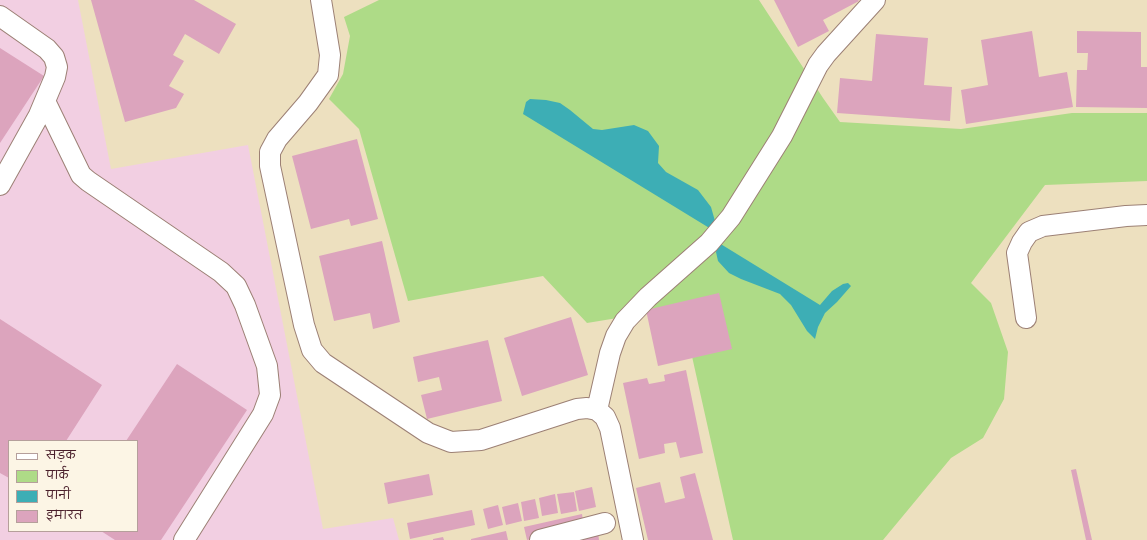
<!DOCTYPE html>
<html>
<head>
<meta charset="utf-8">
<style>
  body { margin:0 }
  #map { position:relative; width:1147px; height:540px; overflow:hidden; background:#ede0bf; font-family:"Comic Neue","Playpen Sans Deva",sans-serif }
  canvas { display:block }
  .legend { position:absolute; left:8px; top:440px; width:130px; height:92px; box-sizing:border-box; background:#fcf5e5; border:1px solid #b59f9b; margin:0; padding:5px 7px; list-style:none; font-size:12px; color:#4a1f2b }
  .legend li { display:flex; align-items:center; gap:8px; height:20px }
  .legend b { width:20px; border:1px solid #b59f9b }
</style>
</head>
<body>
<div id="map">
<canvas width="1147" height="540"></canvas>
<ul class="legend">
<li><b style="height:5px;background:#fff"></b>सड़क</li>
<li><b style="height:11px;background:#aedb87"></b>पार्क</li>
<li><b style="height:11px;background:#3daeb5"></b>पानी</li>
<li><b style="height:11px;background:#dca4bd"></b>इमारत</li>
</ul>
</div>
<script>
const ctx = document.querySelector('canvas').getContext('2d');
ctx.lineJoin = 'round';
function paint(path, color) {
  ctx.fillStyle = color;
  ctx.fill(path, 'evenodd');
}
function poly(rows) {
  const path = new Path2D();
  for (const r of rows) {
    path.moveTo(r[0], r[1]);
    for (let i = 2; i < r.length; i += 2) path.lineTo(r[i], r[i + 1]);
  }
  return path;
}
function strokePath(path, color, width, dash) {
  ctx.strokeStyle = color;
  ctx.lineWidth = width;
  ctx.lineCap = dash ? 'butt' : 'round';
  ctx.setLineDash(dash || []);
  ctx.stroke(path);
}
paint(poly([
  [0,0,78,0,111,169,248,145,323,529,393,518,399,540,0,540],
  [9,441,137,441,137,531,9,531]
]), '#f2cfe2');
paint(poly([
  [379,0,759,0,823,98,840,122,961,129,1072,113,1147,113,1147,181,1045,185,971,283,991,303,1008,352,1004,399,983,438,951,458,883,540,733,540,687,334,660,311,587,323,543,276,408,301,359,129,329,99,343,74,350,36,344,17]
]), '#aedb87');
paint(poly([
  [530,99,546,100,560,103,570,110,593,129,602,130,634,125,648,131,659,146,658,163,666,172,698,190,711,207,715,221,711,229,523,114,526,102],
  [719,243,820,305,832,291,843,284,848,283,851,286,837,302,825,313,818,327,815,339,807,331,791,305,780,294,741,279,729,273,718,261,716,252]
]), '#3daeb5');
paint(poly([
  [91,0,194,0,236,24,219,54,185,34,173,55,184,61,169,86,184,94,176,108,125,122],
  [774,0,858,0,859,1,823,20,829,31,798,47],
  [1032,31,1039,77,1067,72,1073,107,966,124,961,90,988,85,981,40],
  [1077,31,1141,32,1141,67,1147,67,1147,108,1076,107,1077,70,1087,70,1088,53,1077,53],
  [876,34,928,38,924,85,952,87,950,121,837,113,840,78,872,81],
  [0,48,44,76,0,143],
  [357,139,378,219,351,226,349,219,311,229,292,156],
  [382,241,400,322,373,329,370,313,334,321,319,256],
  [719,293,732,349,658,366,646,310],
  [571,317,588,375,522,396,504,338],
  [0,319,102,385,66,441,9,441,9,478,0,473],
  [488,340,502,401,427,419,421,395,442,390,439,377,418,382,413,357],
  [177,364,247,410,161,540,115,540,101,531,137,531,137,441,126,441],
  [686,370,703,453,680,458,676,442,664,444,665,453,639,459,623,383,647,378,649,384,665,381,664,375],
  [1076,469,1092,540,1086,540,1071,470],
  [695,473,713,540,648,540,636,488,660,482,665,503,685,498,680,477],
  [429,474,433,495,388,504,384,483],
  [592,487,596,507,579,511,575,491],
  [574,492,577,511,561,514,557,494],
  [555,494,558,513,542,516,539,498],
  [535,499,539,518,524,521,521,502],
  [518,503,522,521,506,525,502,507],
  [498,505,503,525,488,529,483,509],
  [472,510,475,525,410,539,407,523],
  [582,514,584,527,527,540,524,527],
  [506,531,508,540,471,540,471,539],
  [598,532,599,540,568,540],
  [443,537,444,540,433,540,433,539]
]), '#dca4bd');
const minor = poly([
  [321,0,330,55,328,75,308,103,277,139,270,152,270,166,304,325,312,350,323,363,428,433,451,442,481,440,577,409,587,408,597,410,605,417,610,428,633,540],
  [0,16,47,49,54,57,57,67,55,77,39,115,0,185],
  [45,101,81,175,88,181,221,272,236,286,245,305,267,366,270,395,263,414,184,540],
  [1026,318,1017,253,1022,242,1029,232,1043,226,1126,216,1147,215],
  [597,410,610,353,616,336,625,321,648,297,709,243,731,217,782,136,818,65,826,54,875,0],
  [540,540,605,523]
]);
strokePath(minor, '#9c8075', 22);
strokePath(minor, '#fff', 20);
</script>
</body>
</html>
